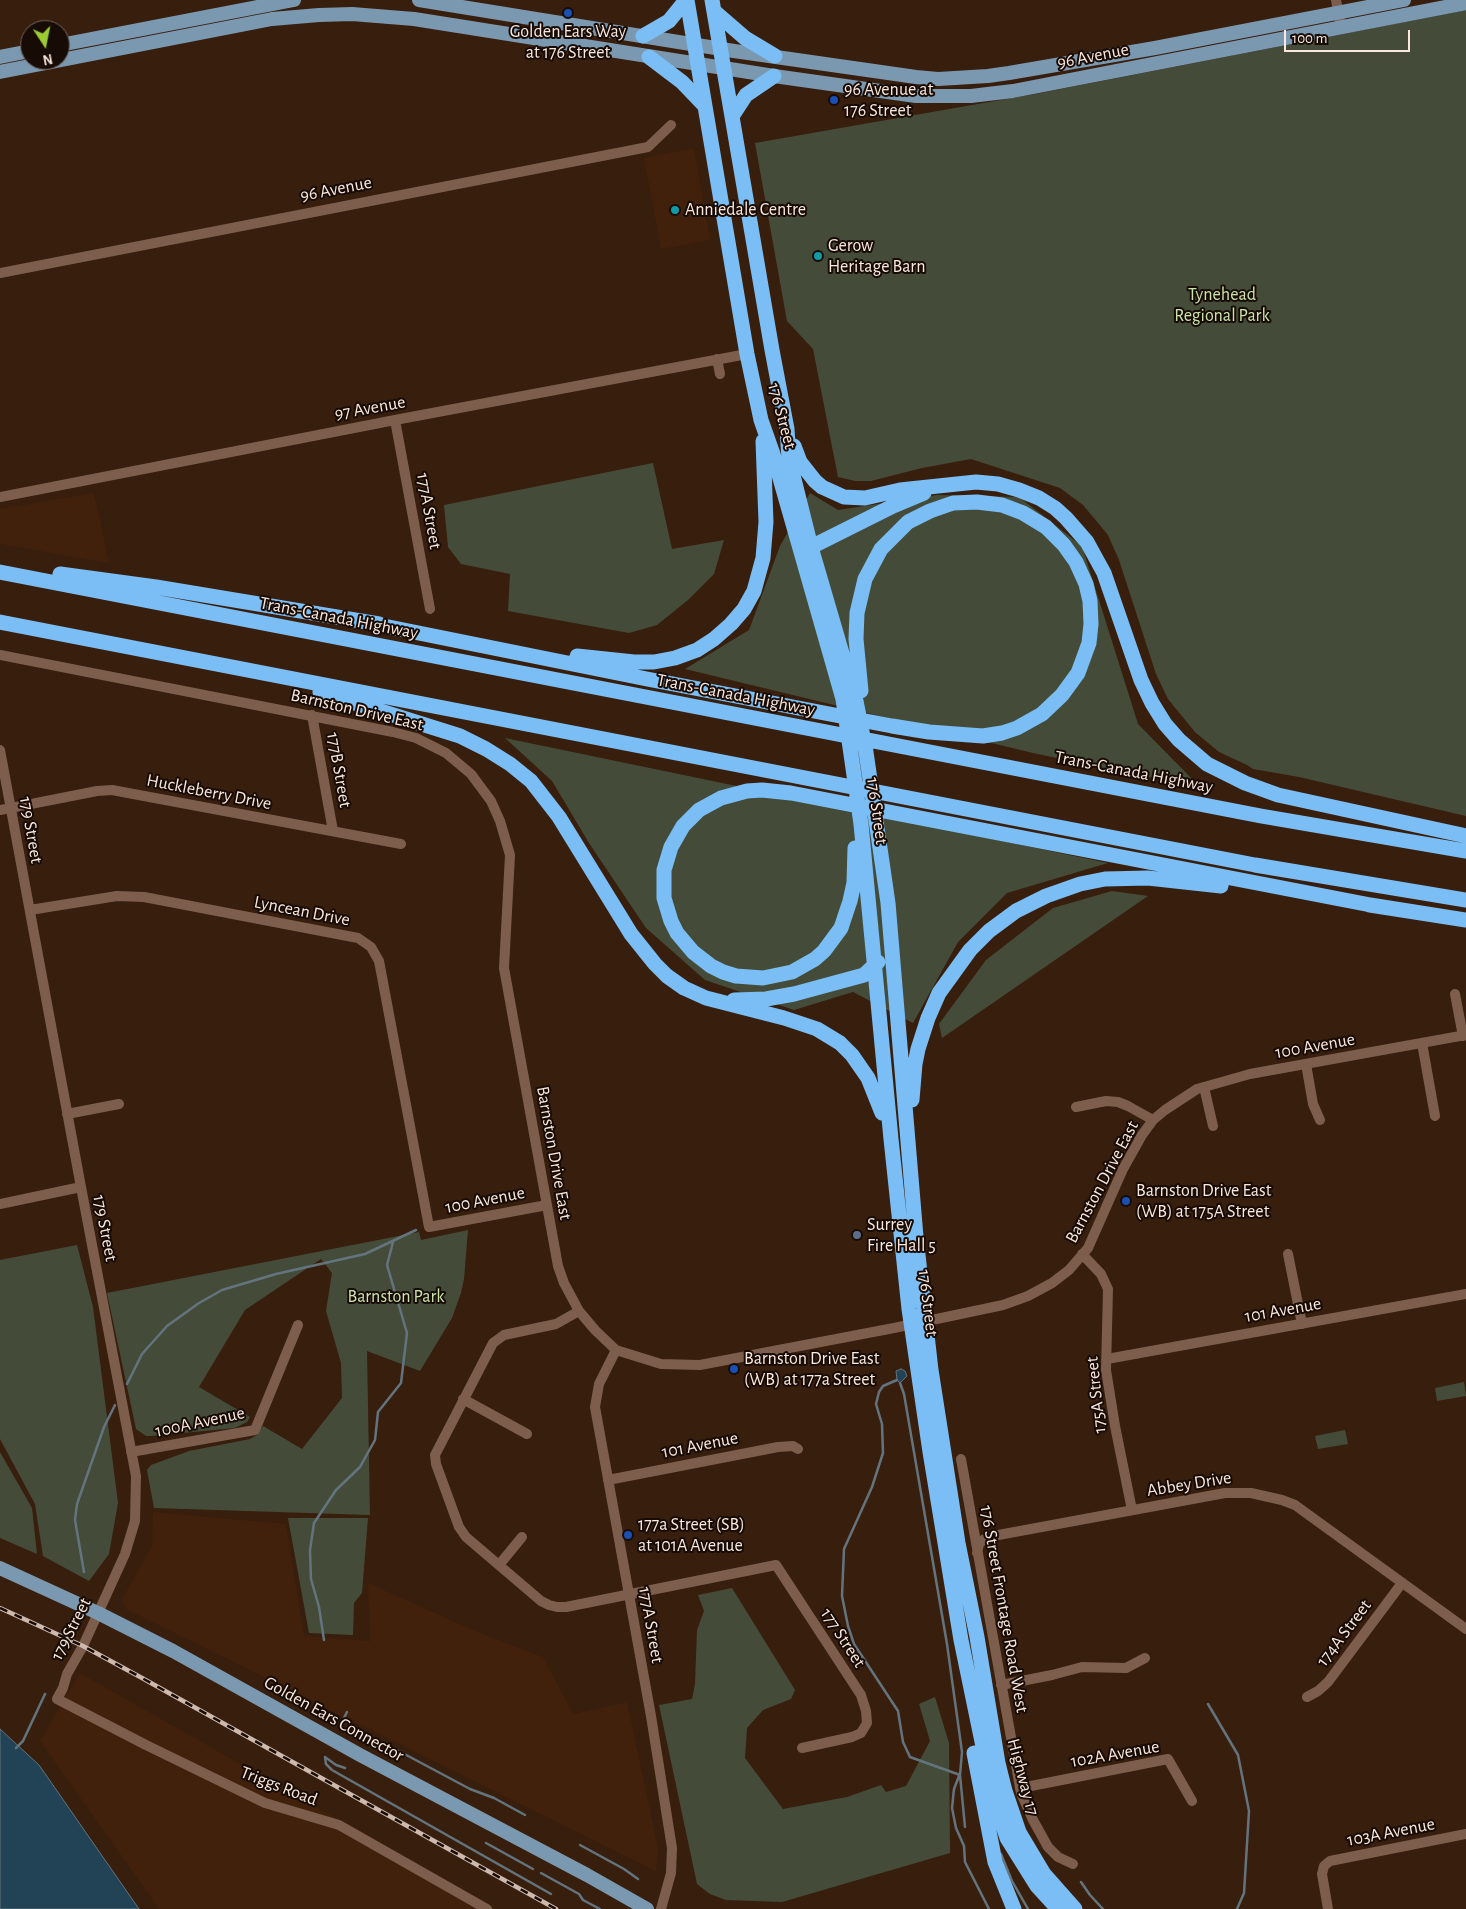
<!DOCTYPE html>
<html>
<head>
<meta charset="utf-8">
<style>
  body { margin:0 }
  #map { position:relative; width:1466px; height:1909px; overflow:hidden; background:#381e0d; font-family:"Alegreya Sans",sans-serif }
  canvas { display:block }
  .north { position:absolute; left:20px; top:20px; width:50px; height:50px; box-sizing:border-box; background:#170b05; border:1px solid #72635c; border-radius:50%; rotate:169deg; font-size:14px; font-weight:700; line-height:20px; text-align:center; color:#fae8de }
  .north::after { content:''; display:block; margin:auto; width:18px; height:22px; background:#9acb35; clip-path:polygon(50% 0,100% 100%,50% 72%,0 100%) }
  .scale { position:absolute; left:1284px; top:30px; width:126px; height:22px; box-sizing:border-box; border:2px solid #fae8de; border-top:0; padding-left:6px; font-size:15px; line-height:18px; white-space:nowrap; color:#fae8de; -webkit-text-stroke:4px #170b05; paint-order:stroke }
</style>
</head>
<body>
<div id="map">
<canvas width="1466" height="1909"></canvas>
<div class="north">N</div>
<div class="scale">100 m</div>
</div>
<script>
const ctx = document.querySelector('canvas').getContext('2d');
ctx.lineJoin = 'round';
function paint(path, color) {
  ctx.fillStyle = color;
  ctx.fill(path, 'evenodd');
}
function poly(rows) {
  const path = new Path2D();
  for (const r of rows) {
    path.moveTo(r[0], r[1]);
    for (let i = 2; i < r.length; i += 2) path.lineTo(r[i], r[i + 1]);
  }
  return path;
}
function strokePath(path, color, width, dash) {
  ctx.strokeStyle = color;
  ctx.lineWidth = width;
  ctx.lineCap = dash ? 'butt' : 'round';
  ctx.setLineDash(dash || []);
  ctx.stroke(path);
}
function drawText(font, color, halo, rows, align = 'center') {
  ctx.font = font + ' "Alegreya Sans",sans-serif';
  ctx.lineWidth = 4;
  ctx.setLineDash([]);
  ctx.textBaseline = 'middle';
  ctx.strokeStyle = halo;
  ctx.fillStyle = color;
  for (const [text, x, y, turn = 0] of rows) {
    ctx.save();
    ctx.translate(x, y);
    ctx.rotate((+turn || 0) * Math.PI / 180);
    ctx.textAlign = isNaN(turn) ? turn : align;
    if (halo) ctx.strokeText(text, 0, 0);
    ctx.fillText(text, 0, 0);
    ctx.restore();
  }
}
paint(poly([
  [694,148,710,240,661,249,644,158],
  [94,493,109,563,0,544,0,509],
  [153,1512,286,1524,304,1636,370,1641,368,1583,480,1633,543,1657,573,1714,627,1702,658,1848,656,1871,126,1609,122,1599,152,1546],
  [80,1673,496,1909,159,1909,40,1741]
]), '#41210c');
paint(poly([
  [1466,10,1466,816,1299,777,1253,769,1247,765,1219,752,1195,732,1168,699,1156,674,1119,560,1108,535,1083,505,1060,488,971,459,922,468,871,481,855,481,838,477,813,349,787,321,755,143,1035,94],
  [653,463,672,549,724,540,714,574,688,600,657,625,629,633,508,611,510,574,461,564,448,547,444,505],
  [810,493,838,510,937,495,1019,497,1082,546,1138,724,1201,788,1033,753,685,669,749,630,780,546],
  [505,738,1108,863,1007,893,958,942,913,1023,853,992,794,1010,705,980,646,928,589,843,552,781],
  [1112,891,1148,896,942,1038,939,1024,986,960,1053,908],
  [468,1230,464,1279,461,1293,452,1318,420,1371,367,1351,370,1515,154,1508,147,1470,151,1465,189,1451,250,1439,257,1435,263,1426,302,1449,342,1398,341,1363,326,1311,332,1273,321,1259,245,1310,199,1387,250,1417,247,1422,235,1428,151,1436,146,1436,136,1429,107,1293,419,1232,421,1240],
  [77,1245,93,1307,118,1503,109,1554,89,1581,43,1556,35,1504,0,1439,0,1260],
  [1464,1382,1466,1396,1437,1401,1435,1388],
  [1345,1430,1348,1444,1318,1449,1315,1436],
  [0,1452,32,1508,37,1554,0,1538],
  [288,1518,368,1518,362,1593,354,1603,353,1635,309,1633],
  [732,1588,795,1690,791,1699,763,1710,747,1728,745,1758,783,1809,847,1797,881,1785,886,1792,906,1786,930,1741,919,1704,935,1697,949,1743,950,1853,782,1902,726,1900,710,1894,697,1884,659,1705,692,1699,695,1684,697,1630,704,1611,698,1595]
]), '#444c39');
const water = poly([
  [901,1369,905,1371,907,1376,900,1383,897,1380,896,1371,901,1369],
  [0,1729,39,1765,139,1909,0,1909,0,1729]
]);
paint(water, '#224355');
strokePath(water, '#63747e', 1);
strokePath(poly([
  [897,1380,883,1386,879,1392,876,1404,882,1424,883,1453,872,1487,844,1549,842,1596,848,1626,854,1644,898,1711,903,1742,910,1757,960,1775],
  [900,1383,904,1394,947,1644,962,1752,960,1775,965,1827],
  [127,1384,142,1354,167,1326,199,1303,222,1290,276,1274,365,1254,416,1230],
  [84,1572,75,1520,77,1504,104,1427,115,1405],
  [324,1640,319,1607,311,1579,310,1550,314,1523,336,1490,360,1467,375,1440,378,1412,401,1383,407,1333,387,1265,393,1242],
  [1208,1704,1238,1755,1249,1811,1244,1893,1237,1909],
  [342,1722,347,1712],
  [16,1748,23,1741,45,1694],
  [390,1749,395,1749,470,1789,494,1798,525,1815],
  [325,1757,326,1764,332,1770,551,1894],
  [325,1757,336,1765,345,1768],
  [959,1776,954,1789,952,1808,956,1828,964,1846,965,1862,989,1909],
  [486,1843,533,1869],
  [580,1845,624,1869,638,1879],
  [1001,1854,1012,1881,1028,1909],
  [541,1873,579,1894,583,1900,600,1909],
  [1081,1882,1090,1895,1103,1909]
]), '#63747e', 2.5);
strokePath(poly([
  [1336,0,1341,27],
  [0,273,648,147,671,125],
  [717,359,720,374],
  [395,420,430,609],
  [0,497,395,420,747,354],
  [0,655,393,732,416,738,446,753,471,774,491,801,500,821,510,855,504,968,558,1266,564,1283,579,1311,595,1330,616,1350,661,1364,700,1365,894,1328,1003,1305,1028,1296,1052,1283,1069,1270,1088,1248,1123,1169,1142,1135,1153,1120,1165,1110,1197,1089,1250,1074,1466,1035],
  [312,715,333,831],
  [0,750,81,1187,136,1476,135,1521,125,1554,83,1646,67,1674,63,1688,57,1699,146,1745,265,1803,339,1825,487,1909],
  [0,810,97,791,112,790,401,844],
  [30,910,117,896,144,897,358,938,371,947,379,961,429,1227,547,1205],
  [1455,994,1463,1036],
  [1422,1043,1435,1116],
  [1306,1064,1313,1104,1320,1120],
  [1204,1087,1213,1126],
  [1076,1107,1106,1101,1118,1102,1128,1106,1153,1120],
  [67,1114,119,1104],
  [0,1204,81,1187],
  [1082,1254,1101,1274,1108,1289,1106,1370,1115,1426,1132,1510],
  [1288,1254,1302,1324],
  [579,1311,556,1324,504,1335,493,1343,435,1455,436,1464,459,1527,466,1537,541,1601,549,1605,557,1607,566,1607,776,1565,861,1695,866,1711,867,1723,861,1733,852,1737,802,1748],
  [616,1350,599,1384,595,1407,651,1716,672,1848,671,1873,661,1909],
  [1107,1359,1466,1294],
  [463,1399,527,1434],
  [131,1452,255,1430,298,1325],
  [961,1459,1021,1793,1033,1820,1048,1847,1058,1857,1073,1864],
  [608,1480,778,1447,793,1446,798,1449],
  [977,1553,979,1544,983,1540,993,1536,1225,1493,1251,1493,1282,1500,1295,1505,1466,1629],
  [499,1565,522,1537],
  [1001,1685,1052,1675,1082,1667,1126,1668,1145,1658],
  [1307,1697,1318,1691,1328,1682,1402,1583],
  [1021,1788,1168,1759,1192,1801],
  [1328,1909,1322,1874,1324,1866,1330,1861,1466,1834]
]), '#7d5e4c', 10);
strokePath(poly([
  [419,0,734,51,916,77,938,79,988,76,1009,73,1155,48,1404,0],
  [60,45,294,0],
  [0,57,30,51],
  [0,72,272,19,319,15,352,14,414,19,774,76,916,96,971,96,1013,91,1466,3],
  [0,1568,98,1613,173,1651,360,1755,587,1875,647,1909]
]), '#7b98b1', 14);
strokePath(poly([
  [687,0,747,354,761,420,773,454,843,699,861,824,891,1139,909,1309,930,1452,961,1640,993,1795,1007,1838,1037,1886,1058,1909],
  [712,0,772,350,787,429,789,459,811,547,856,701,866,752,888,903,916,1237,931,1370,958,1543,977,1637,998,1763,1005,1791,1019,1832,1044,1874,1075,1909],
  [715,12,745,38,775,56],
  [643,36,669,21,686,0],
  [649,57,682,82,705,106],
  [733,115,746,95,774,76],
  [794,446,800,462,815,481,822,487,844,497,865,498,900,490,976,482,998,484,1019,490,1039,498,1055,508,1066,518,1087,542,1104,573,1141,680,1152,703,1165,724,1179,740,1207,764,1245,783,1278,795,1466,836],
  [803,551,893,506,924,493],
  [0,572,1261,816,1466,851],
  [60,574,156,587,379,624],
  [0,622,1255,865,1466,900],
  [369,623,647,679,892,726,929,732,983,736,1002,733,1017,728,1042,714,1062,695,1078,673,1089,643,1091,624,1090,601,1086,584,1076,562,1064,545,1046,527,1023,513,1002,505,977,502,953,503,930,511,908,522,881,549,865,579,857,613,856,639,861,691],
  [577,656,634,662,654,662,675,658,697,650,714,639,731,624,744,609,754,591,763,558,766,522,763,441],
  [320,692,460,736,486,749,510,764,531,781,559,817,631,934,655,964,667,976,684,988,706,998,784,1018,817,1029,840,1043,852,1055,868,1078,882,1113],
  [855,848,854,883,850,901,841,928,824,951,815,959,792,972,763,978,736,976,723,972,711,966,693,952,677,933,671,921,664,898,664,870,671,847,683,826,699,810,721,798,747,791,762,790,791,793,1381,907],
  [1370,905,1466,920],
  [734,1000,766,999,794,994,864,975,878,962],
  [912,1100,915,1064,918,1049,928,1018,939,993,970,950,989,931,1016,911,1046,896,1080,884,1105,879,1148,878,1221,886],
  [974,1753,995,1862,1014,1909]
]), '#7abef5', 15);
const rail = poly([
  [0,1608,83,1646,142,1678,556,1909]
]);
strokePath(rail, '#cdb9ad', 4.5);
strokePath(rail, '#170b05', 2.5, [8]);
for (const [x, y, r, color] of [
  [568,13,5,"#1a4fb4"],
  [834,100,5,"#1a4fb4"],
  [675,210,5,"#0f9aa8"],
  [818,256,5,"#0f9aa8"],
  [1126,1201,5,"#1a4fb4"],
  [857,1235,5,"#5c6f8a"],
  [734,1369,5,"#1a4fb4"],
  [628,1535,5,"#1a4fb4"]
]) {
  const dot = new Path2D();
  dot.arc(x, y, r, 0, 2 * Math.PI);
  ctx.fillStyle = color;
  ctx.fill(dot);
  strokePath(dot, '#170b05', 2);
}
drawText('18px', '#fae8de', '#170b05', [
  ["Golden Ears Way",568,32,"center"],
  ["at 176 Street",568,53,"center"],
  ["96 Avenue at",844,90],
  ["176 Street",844,111],
  ["Anniedale Centre",685,210],
  ["Gerow",828,246],
  ["Heritage Barn",828,267],
  ["Barnston Drive East",1136,1191],
  ["(WB) at 175A Street",1136,1212],
  ["Surrey",867,1225],
  ["Fire Hall 5",867,1246],
  ["Barnston Drive East",744,1359],
  ["(WB) at 177a Street",744,1380],
  ["177a Street (SB)",638,1525],
  ["at 101A Avenue",638,1546]
], 'left');
drawText('18px', '#fae8de', '#170b05', [
  ["96 Avenue",1093,56,-11],
  ["96 Avenue",336,189,-11],
  ["97 Avenue",370,408,-10],
  ["176 Street",782,416,75],
  ["177A Street",429,511,80],
  ["Trans-Canada Highway",339,618,11],
  ["Trans-Canada Highway",736,695,11],
  ["Barnston Drive East",357,710,13],
  ["177B Street",339,770,80],
  ["Trans-Canada Highway",1134,772,11],
  ["Huckleberry Drive",209,792,11],
  ["176 Street",877,811,82],
  ["179 Street",31,830,80],
  ["Lyncean Drive",302,911,11],
  ["100 Avenue",1315,1046,-10],
  ["Barnston Drive East",554,1153,80],
  ["Barnston Drive East",1102,1182,-62],
  ["100 Avenue",485,1200,-11],
  ["179 Street",105,1228,79],
  ["176 Street",928,1303,83],
  ["101 Avenue",1283,1310,-10],
  ["175A Street",1096,1395,-96],
  ["100A Avenue",200,1422,-12],
  ["101 Avenue",700,1445,-11],
  ["Abbey Drive",1189,1484,-9],
  ["176 Street Frontage Road West",1004,1609,80],
  ["177A Street",651,1625,80],
  ["179 Street",71,1629,-63],
  ["174A Street",1344,1633,-53],
  ["177 Street",843,1638,57],
  ["Golden Ears Connector",334,1719,29],
  ["102A Avenue",1115,1754,-10],
  ["Highway 17",1023,1777,75],
  ["Triggs Road",279,1786,21],
  ["103A Avenue",1391,1832,-11]
]);
drawText('18px', '#cbe4aa', '#170b05', [
  ["Tynehead",1222,295],
  ["Regional Park",1222,316],
  ["Barnston Park",396,1297]
]);
</script>
</body>
</html>
